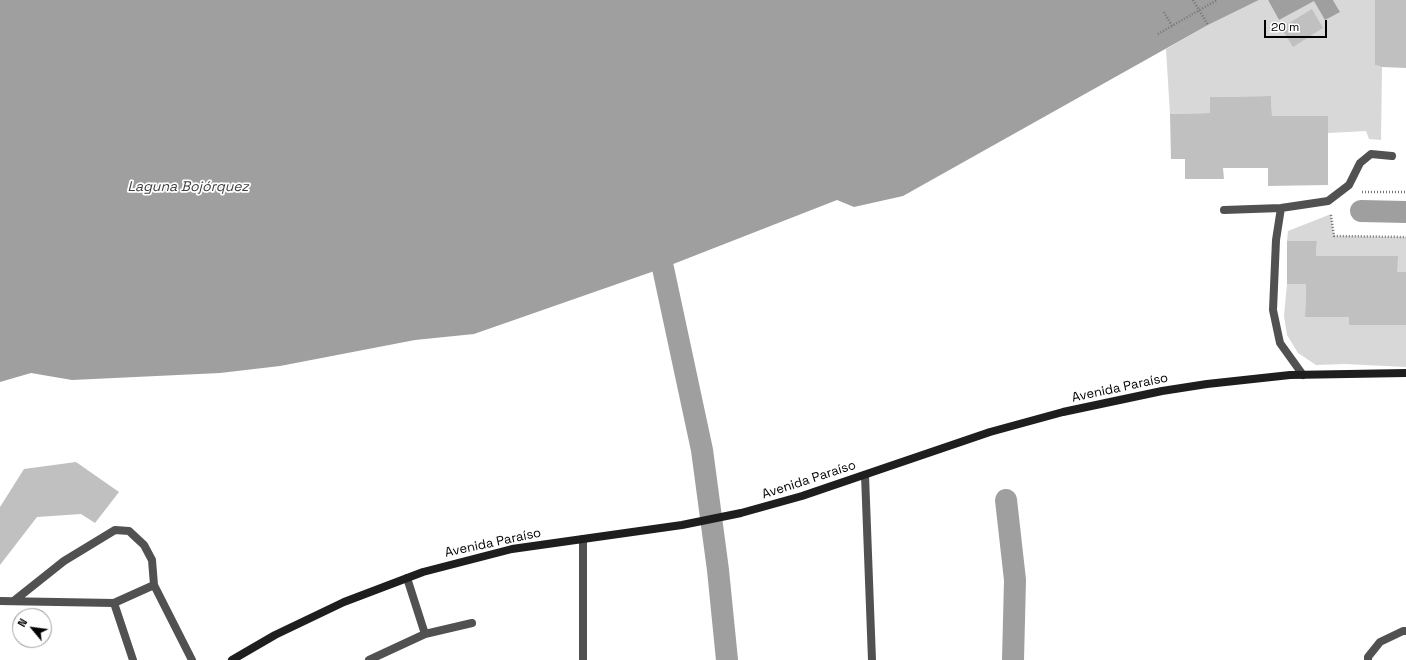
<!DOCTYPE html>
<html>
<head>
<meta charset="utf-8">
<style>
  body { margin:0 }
  #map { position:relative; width:1406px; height:660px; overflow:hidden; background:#fff; font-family:"Space Grotesk",sans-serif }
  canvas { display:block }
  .north { position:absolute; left:12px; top:608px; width:40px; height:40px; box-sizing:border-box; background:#fff; border:1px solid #999; border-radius:50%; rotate:299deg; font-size:11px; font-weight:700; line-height:16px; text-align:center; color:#000 }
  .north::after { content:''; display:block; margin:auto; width:14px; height:18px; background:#000; clip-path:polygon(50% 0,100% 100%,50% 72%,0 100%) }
  .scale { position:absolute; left:1264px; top:20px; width:63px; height:18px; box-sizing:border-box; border:2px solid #000; border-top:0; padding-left:5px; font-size:12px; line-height:14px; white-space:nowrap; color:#000; -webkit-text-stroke:3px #fff; paint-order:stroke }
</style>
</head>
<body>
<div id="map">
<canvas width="1406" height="660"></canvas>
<div class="north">N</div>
<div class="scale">20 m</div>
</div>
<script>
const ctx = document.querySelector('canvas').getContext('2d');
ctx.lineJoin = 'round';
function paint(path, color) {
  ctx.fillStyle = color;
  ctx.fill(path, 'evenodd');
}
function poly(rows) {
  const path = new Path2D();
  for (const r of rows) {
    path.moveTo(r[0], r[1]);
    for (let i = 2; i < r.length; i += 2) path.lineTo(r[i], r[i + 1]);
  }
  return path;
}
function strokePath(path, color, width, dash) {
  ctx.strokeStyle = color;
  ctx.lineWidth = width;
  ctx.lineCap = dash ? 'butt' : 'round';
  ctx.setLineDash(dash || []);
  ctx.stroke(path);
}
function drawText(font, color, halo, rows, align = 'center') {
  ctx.font = font + ' "Space Grotesk",sans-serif';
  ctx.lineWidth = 3.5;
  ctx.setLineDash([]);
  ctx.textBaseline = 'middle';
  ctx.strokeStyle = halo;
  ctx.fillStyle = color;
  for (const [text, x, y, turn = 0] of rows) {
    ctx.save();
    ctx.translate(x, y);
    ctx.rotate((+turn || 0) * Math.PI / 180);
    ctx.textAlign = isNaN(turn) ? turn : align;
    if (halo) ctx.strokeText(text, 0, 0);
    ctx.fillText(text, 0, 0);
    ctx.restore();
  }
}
paint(poly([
  [1259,0,1268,0,1279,20,1314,0,1340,12,1333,0,1375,0,1375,65,1382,67,1381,140,1369,139,1366,131,1328,133,1328,116,1272,116,1271,96,1210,97,1210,113,1170,114,1166,49,1208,25],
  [1331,214,1334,236,1406,237,1406,272,1397,272,1397,256,1316,256,1317,241,1287,241,1288,231],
  [1287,284,1306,284,1305,317,1349,317,1349,325,1406,325,1406,367,1345,364,1316,365,1298,353,1287,335,1284,316]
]), '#d8d8d8');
paint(poly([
  [0,0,1259,0,1208,25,903,196,854,207,837,200,663,268,474,334,415,340,280,366,220,373,72,380,31,373,0,382],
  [1268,0,1333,0,1340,12,1325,20,1314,1,1279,20]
]), '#9f9f9f');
strokePath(poly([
  [1361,211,1406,212],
  [663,268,702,450,718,570,727,660],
  [1006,500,1015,580,1013,660]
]), '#9f9f9f', 22);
paint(poly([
  [1375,0,1406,0,1406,68,1382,67,1375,65],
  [1312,9,1323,28,1293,47,1281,28],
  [1271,96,1272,116,1328,116,1328,185,1268,186,1268,168,1223,168,1224,179,1185,179,1185,159,1171,159,1170,114,1210,113,1210,97],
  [1287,241,1317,241,1316,256,1398,256,1397,272,1406,272,1406,325,1349,325,1349,317,1305,317,1306,284,1287,284],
  [76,462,119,492,95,523,81,514,37,517,0,565,0,507,24,469]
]), '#c0c0c0');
strokePath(poly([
  [1193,0,1208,25],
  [1164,12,1172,26],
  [1158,34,1217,0],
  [1362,192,1406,192],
  [1331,215,1334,236,1406,237]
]), '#737373', 2.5, [1, 2]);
strokePath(poly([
  [154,585,192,660],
  [0,601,114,603,154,585,152,560,144,545,129,531,115,530,64,561,15,600],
  [114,603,133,660]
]), '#515151', 8);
strokePath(poly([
  [1281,208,1276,240,1273,310,1280,343,1303,375],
  [1224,210,1281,208,1328,201,1349,185,1360,163,1371,154,1392,156],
  [865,475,872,660],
  [583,539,583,660],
  [407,578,425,634],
  [369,660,425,634,472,623],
  [1368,660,1368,657,1380,642,1403,631,1406,631]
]), '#515151', 8);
strokePath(poly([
  [232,660,275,635,344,602,423,572,512,549,682,525,741,513,802,496,990,432,1063,412,1162,391,1207,384,1290,375,1406,373]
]), '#1e1e1e', 8);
drawText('13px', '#000', '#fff', [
  ["Avenida Paraíso",1120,388,-12],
  ["Avenida Paraíso",809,480,-18],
  ["Avenida Paraíso",493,543,-12]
]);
drawText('italic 14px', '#404040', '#fff', [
  ["Laguna Bojórquez",188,187]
]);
</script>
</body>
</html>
